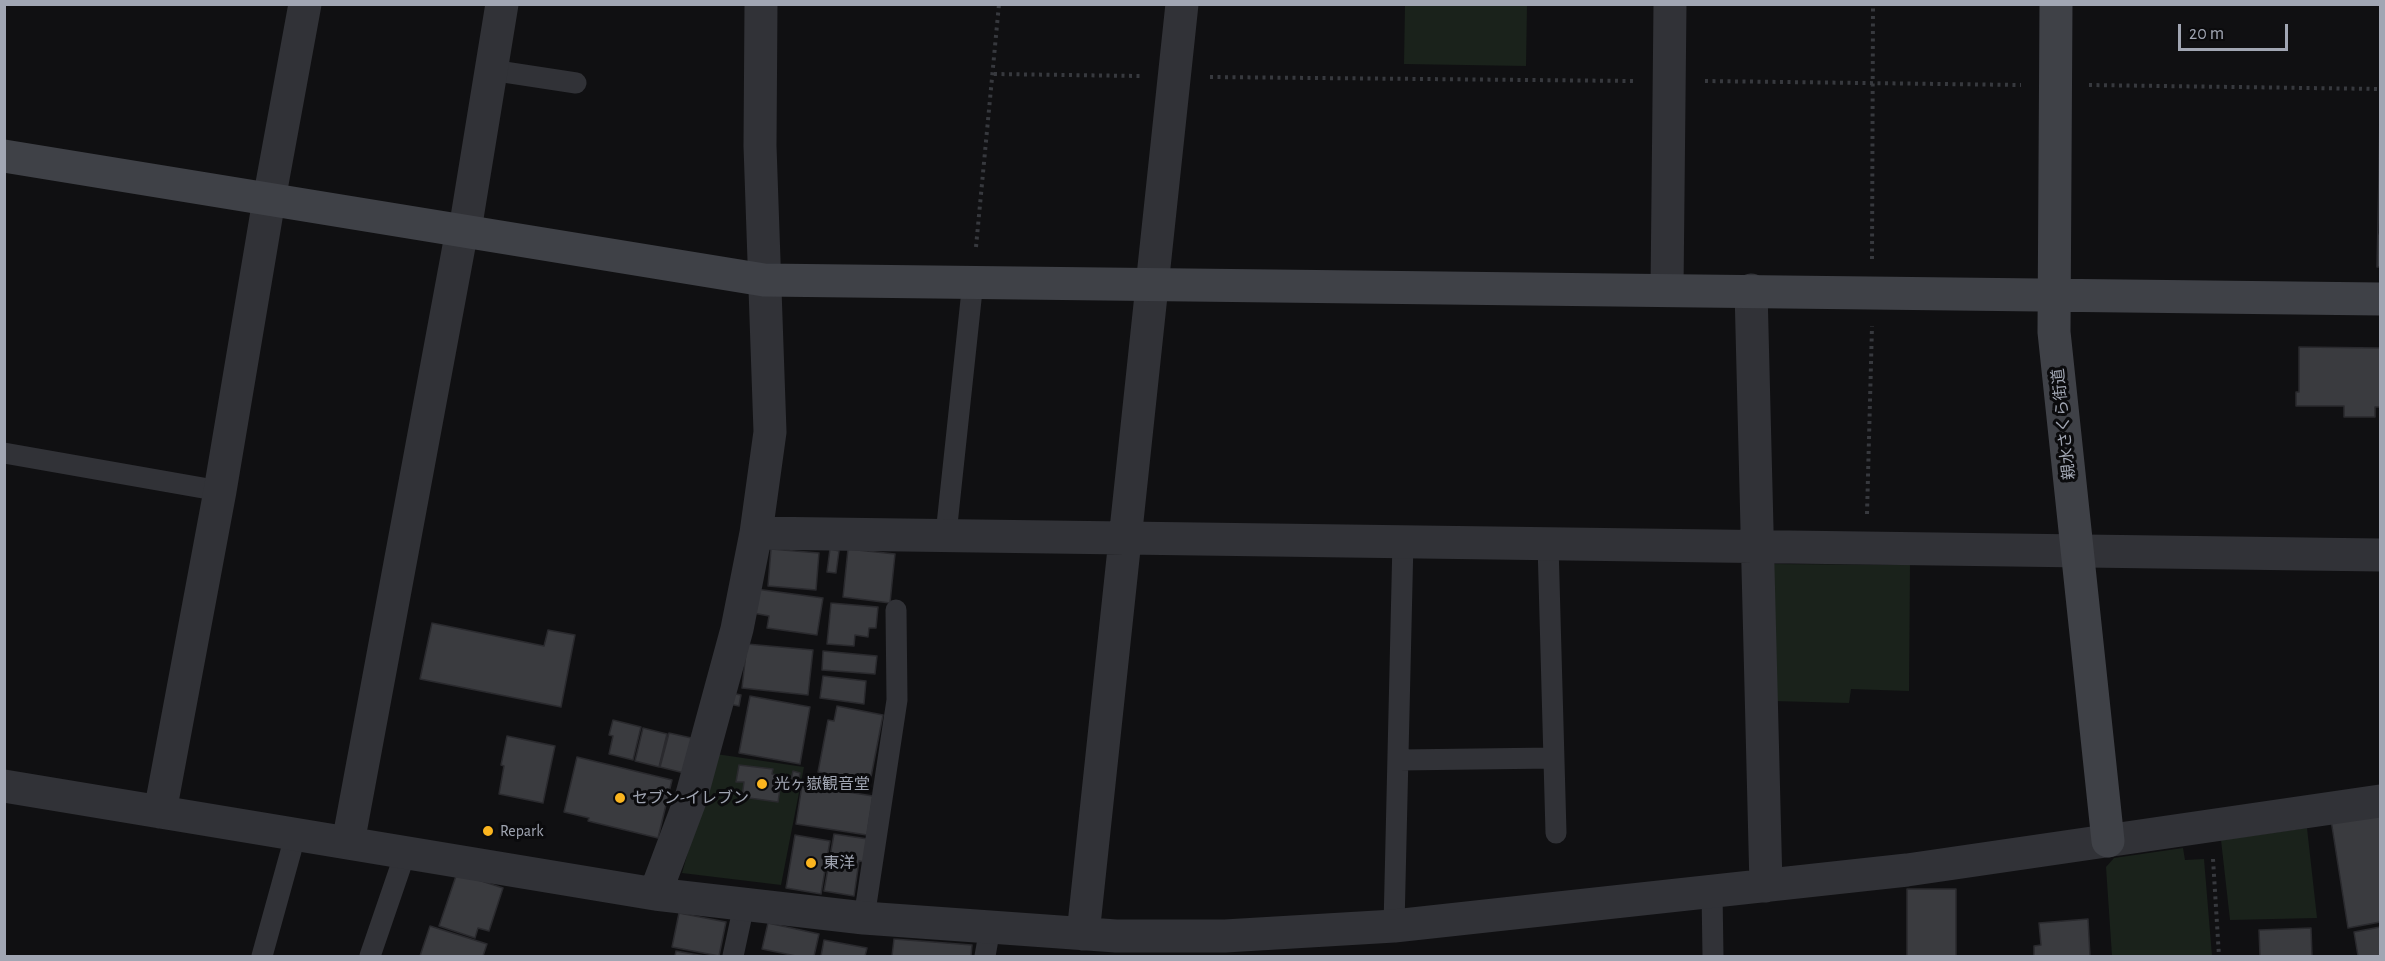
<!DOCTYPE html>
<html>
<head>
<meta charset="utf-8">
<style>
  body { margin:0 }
  #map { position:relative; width:2385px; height:961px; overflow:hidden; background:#101012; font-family:"Alegreya Sans",sans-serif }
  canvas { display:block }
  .frame { position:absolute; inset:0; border:6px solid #a1a6b3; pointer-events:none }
  .scale { position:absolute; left:2178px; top:24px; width:110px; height:27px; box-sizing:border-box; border:3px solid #a1a6b3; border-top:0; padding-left:8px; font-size:18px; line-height:21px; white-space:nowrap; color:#a1a6b3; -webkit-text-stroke:4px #0b0b0d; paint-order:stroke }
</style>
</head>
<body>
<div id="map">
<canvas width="2385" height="961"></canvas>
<div class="frame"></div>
<div class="scale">20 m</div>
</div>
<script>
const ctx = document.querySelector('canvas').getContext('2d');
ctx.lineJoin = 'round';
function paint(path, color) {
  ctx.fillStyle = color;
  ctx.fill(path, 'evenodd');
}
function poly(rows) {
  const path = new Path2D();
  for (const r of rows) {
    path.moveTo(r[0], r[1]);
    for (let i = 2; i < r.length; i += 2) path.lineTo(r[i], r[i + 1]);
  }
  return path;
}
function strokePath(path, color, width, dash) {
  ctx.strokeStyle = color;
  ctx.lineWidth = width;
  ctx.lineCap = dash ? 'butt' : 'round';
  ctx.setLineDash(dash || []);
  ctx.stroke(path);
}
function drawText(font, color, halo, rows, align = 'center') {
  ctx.font = font + ' "Alegreya Sans","Noto Sans JP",sans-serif';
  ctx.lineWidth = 6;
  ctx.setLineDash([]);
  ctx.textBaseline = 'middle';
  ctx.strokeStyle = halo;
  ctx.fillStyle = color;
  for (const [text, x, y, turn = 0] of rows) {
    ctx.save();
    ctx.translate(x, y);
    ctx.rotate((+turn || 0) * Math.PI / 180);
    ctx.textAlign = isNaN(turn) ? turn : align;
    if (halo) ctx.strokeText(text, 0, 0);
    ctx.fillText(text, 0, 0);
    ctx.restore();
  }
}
paint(poly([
  [1405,5,1527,5,1526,66,1404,64],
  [1771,564,1910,565,1909,691,1851,689,1849,703,1772,701],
  [716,754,804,767,781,885,682,873],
  [2307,828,2317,918,2230,920,2221,840],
  [2183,848,2185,860,2204,859,2212,956,2112,956,2106,867,2114,858]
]), '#1a221b');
const building = poly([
  [2380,108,2380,234,2378,234,2380,108],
  [2379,174,2380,174,2380,267,2377,267,2379,174],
  [2299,347,2380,348,2380,407,2375,407,2375,417,2344,417,2344,406,2296,406,2296,392,2299,392,2299,347],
  [771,549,819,553,816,590,768,586,771,549],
  [830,549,839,551,836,573,827,572,830,549],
  [848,549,895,554,890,603,843,597,848,549],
  [756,589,823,598,817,635,767,628,769,616,753,613,756,589],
  [831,603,878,607,876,628,869,628,868,637,855,635,854,646,827,644,831,603],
  [432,623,544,646,548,630,575,635,561,707,420,679,432,623],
  [747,644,813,650,808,695,742,688,747,644],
  [823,651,877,656,875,674,822,670,823,651],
  [823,676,866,681,864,704,820,698,823,676],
  [731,693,741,695,739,706,729,704,731,693],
  [750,696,810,707,800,764,739,753,750,696],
  [837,706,883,715,870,782,818,772,828,720,834,721,837,706],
  [613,720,641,727,633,760,609,754,613,736,609,735,613,720],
  [643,728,667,734,659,767,635,761,643,728],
  [669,733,696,739,688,774,660,767,669,733],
  [507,736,555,746,543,803,499,794,504,766,501,765,507,736],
  [577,757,672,780,658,838,588,821,589,818,564,812,577,757],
  [739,765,773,769,772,774,782,776,778,802,742,797,744,782,736,782,739,765],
  [793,771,800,773,797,790,789,789,793,771],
  [802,785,873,796,867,835,796,824,802,785],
  [2380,813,2380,922,2348,928,2331,820,2380,813],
  [834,834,868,839,865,862,859,861,854,896,824,891,834,834],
  [795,835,830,841,821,894,786,888,795,835],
  [457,873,503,888,489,931,478,928,475,938,439,926,457,873],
  [1907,889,1956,889,1956,956,1907,956,1907,889],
  [679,913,726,922,719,956,672,947,679,913],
  [2088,919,2090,956,2034,956,2034,946,2041,945,2039,923,2088,919],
  [768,923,819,934,814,956,796,956,762,949,768,923],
  [430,926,487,944,483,956,420,956,430,926],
  [2380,927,2380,956,2358,956,2354,932,2380,927],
  [2311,928,2312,956,2260,956,2259,930,2311,928],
  [894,939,972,945,971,956,892,956,894,939],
  [824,940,867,948,865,956,821,956,824,940],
  [676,951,704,956,675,956,676,951]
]);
paint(building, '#3a3b3f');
strokePath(building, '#2a2a2e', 1.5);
strokePath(poly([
  [994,74,1140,76],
  [1210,77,1634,81],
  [1705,81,2021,85],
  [2089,85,2380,89],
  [976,247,999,4],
  [1872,259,1873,4],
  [1867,514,1872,326],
  [2213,859,2219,956]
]), '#37393e', 4, [3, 4.5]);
strokePath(poly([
  [491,70,576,83],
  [4,453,220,491],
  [946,534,973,281],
  [1548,544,1556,833],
  [1399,760,1553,758],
  [1712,891,1713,956],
  [864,918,897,700,896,610],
  [1394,926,1403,541],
  [262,956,296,833],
  [370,956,406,851],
  [733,956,744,905],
  [985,956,990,928]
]), '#313237', 21);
strokePath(poly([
  [465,230,502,4],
  [1667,290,1670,4],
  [1751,290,1766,886],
  [756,533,2380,555],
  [4,786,655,894,864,918,1116,936,1225,936,1394,926,1907,870,2380,801],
  [160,812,220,491,269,200,305,4],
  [348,843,462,230],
  [655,894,691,798,737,629,756,533,770,432,760,146,761,4],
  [1083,934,1182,4]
]), '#313237', 33);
strokePath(poly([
  [2056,4,2054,332,2108,841],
  [4,156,764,280,2380,299]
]), '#3f4147', 33);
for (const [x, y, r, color] of [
  [762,784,6,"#fbb51f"],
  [620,798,6,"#fbb51f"],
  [488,831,6,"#fbb51f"],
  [811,863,6,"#fbb51f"]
]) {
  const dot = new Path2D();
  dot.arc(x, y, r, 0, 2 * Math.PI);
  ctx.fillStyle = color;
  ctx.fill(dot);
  strokePath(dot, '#0b0b0d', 2);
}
drawText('16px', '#a1a6b3', '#0b0b0d', [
  ["親水さくら街道",2064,424,-96]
]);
drawText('16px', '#a1a6b3', '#0b0b0d', [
  ["光ヶ嶽観音堂",774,784],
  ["セブン-イレブン",632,798],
  ["Repark",500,831],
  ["東洋",823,863]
], 'left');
</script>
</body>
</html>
